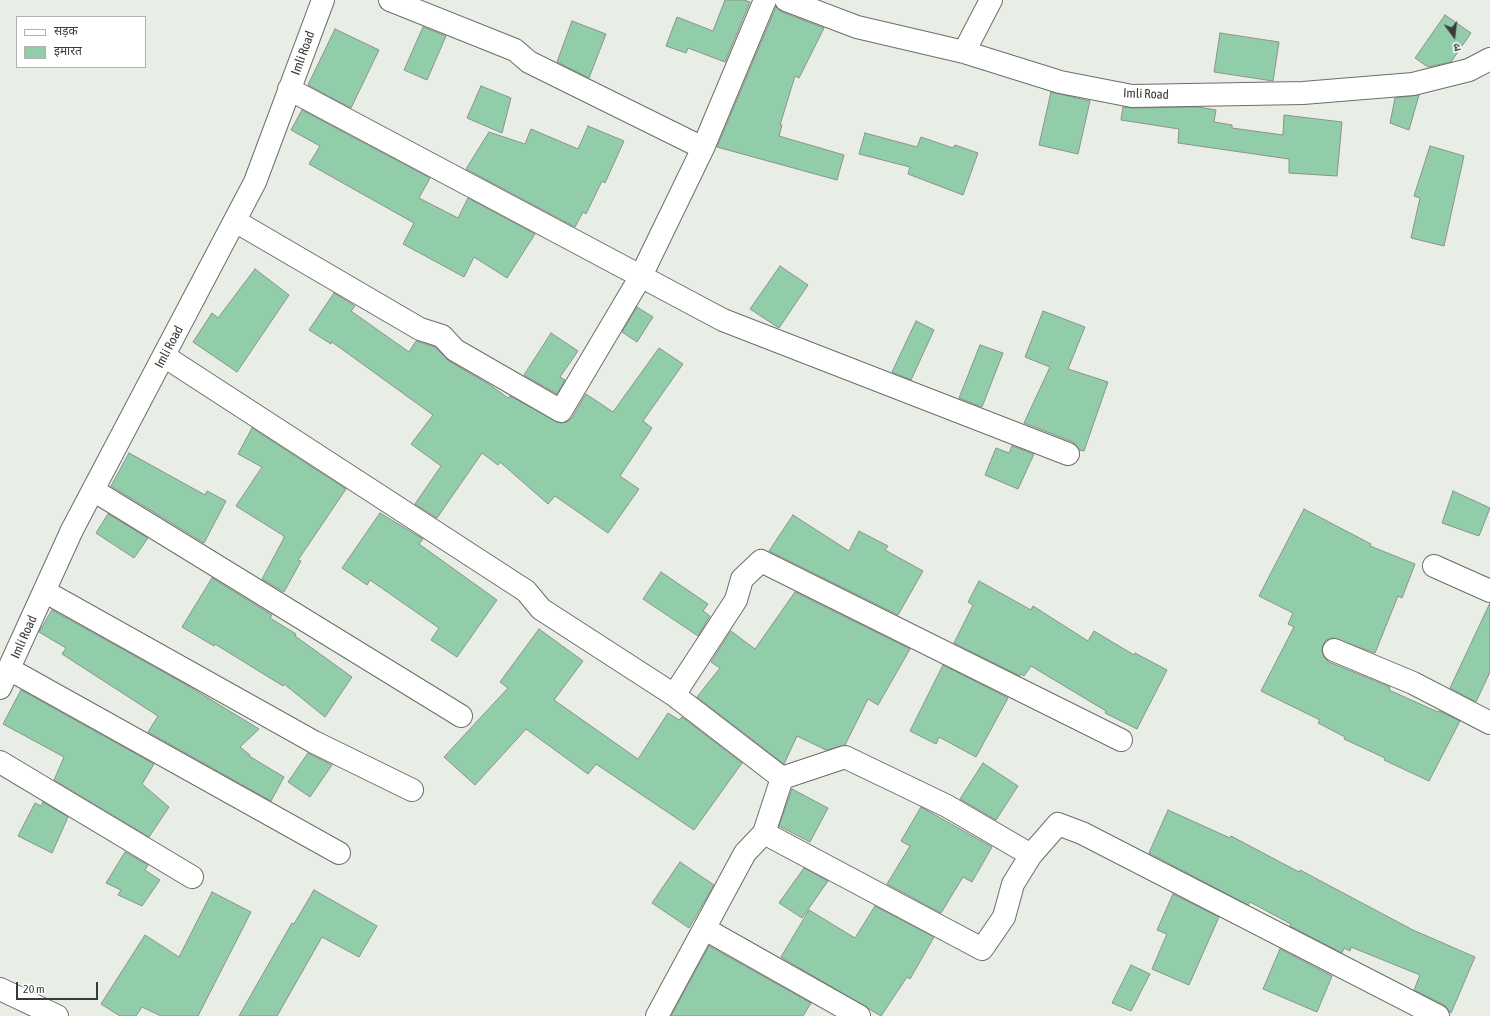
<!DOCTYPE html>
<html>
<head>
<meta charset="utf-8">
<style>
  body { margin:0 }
  #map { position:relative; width:1490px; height:1016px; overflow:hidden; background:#e8ede6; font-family:"Asap Condensed","Noto Sans Devanagari",sans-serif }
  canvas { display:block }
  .legend { position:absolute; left:16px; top:16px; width:130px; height:52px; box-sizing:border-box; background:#fff; border:1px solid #b0b1b0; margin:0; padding:5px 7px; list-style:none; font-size:12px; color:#3a3b39 }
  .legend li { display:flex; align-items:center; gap:8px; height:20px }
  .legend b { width:20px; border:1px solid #b0b1b0 }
  .north { position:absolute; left:1434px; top:16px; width:40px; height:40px; -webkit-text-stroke:3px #fff; paint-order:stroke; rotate:165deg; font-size:11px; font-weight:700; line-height:16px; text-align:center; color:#3a3b39 }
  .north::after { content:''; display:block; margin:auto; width:14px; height:18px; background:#3a3b39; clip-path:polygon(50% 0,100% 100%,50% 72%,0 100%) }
  .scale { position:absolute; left:16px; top:982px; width:82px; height:18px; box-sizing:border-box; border:2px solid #3a3b39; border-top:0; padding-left:5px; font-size:12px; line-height:14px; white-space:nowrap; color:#3a3b39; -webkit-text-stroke:3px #fff; paint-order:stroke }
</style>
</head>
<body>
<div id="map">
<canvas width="1490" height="1016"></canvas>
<ul class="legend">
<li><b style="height:5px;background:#fff"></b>सड़क</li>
<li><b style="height:11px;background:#92cdaa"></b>इमारत</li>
</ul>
<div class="north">उ</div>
<div class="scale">20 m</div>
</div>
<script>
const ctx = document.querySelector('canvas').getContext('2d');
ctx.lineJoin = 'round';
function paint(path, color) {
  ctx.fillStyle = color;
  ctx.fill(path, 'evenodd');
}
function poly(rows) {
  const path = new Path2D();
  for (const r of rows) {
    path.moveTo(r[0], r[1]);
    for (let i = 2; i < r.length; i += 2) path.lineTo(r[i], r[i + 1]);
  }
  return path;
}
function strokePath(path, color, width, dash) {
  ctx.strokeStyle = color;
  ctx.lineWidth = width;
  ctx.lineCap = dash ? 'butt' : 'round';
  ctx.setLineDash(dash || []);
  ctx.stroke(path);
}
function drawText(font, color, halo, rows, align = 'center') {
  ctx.font = font + ' "Asap Condensed",sans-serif';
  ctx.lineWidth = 3;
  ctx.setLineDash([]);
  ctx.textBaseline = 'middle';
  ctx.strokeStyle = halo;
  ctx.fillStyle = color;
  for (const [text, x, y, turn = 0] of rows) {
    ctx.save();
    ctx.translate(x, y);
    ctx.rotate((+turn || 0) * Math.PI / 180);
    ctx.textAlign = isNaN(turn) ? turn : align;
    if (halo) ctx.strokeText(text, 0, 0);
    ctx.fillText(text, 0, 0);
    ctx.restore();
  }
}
const building = poly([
  [725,0,744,0,750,2,725,62,688,48,686,53,666,46,677,17,713,31,725,0],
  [776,7,782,12,824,28,799,78,795,76,780,125,782,125,779,136,844,155,837,180,717,147,776,7],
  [1445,15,1471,33,1451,62,1428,67,1415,58,1445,15],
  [572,21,606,34,589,78,557,62,572,21],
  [423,27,446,36,427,80,404,70,423,27],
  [335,29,379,50,351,108,308,85,335,29],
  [1220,33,1279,42,1273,81,1214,72,1220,33],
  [481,86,511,98,502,133,467,118,481,86],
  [1051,92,1090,101,1078,154,1039,145,1051,92],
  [1419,95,1409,130,1390,123,1395,98,1419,95],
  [1123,107,1132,108,1198,107,1216,110,1214,122,1232,125,1232,128,1283,135,1284,115,1342,122,1337,176,1289,173,1289,159,1178,143,1179,129,1121,120,1123,107],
  [302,110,430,178,419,198,458,218,468,198,535,234,507,278,474,257,464,277,403,244,414,223,309,164,320,146,291,130,302,110],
  [588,126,624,141,605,183,602,181,586,214,583,212,575,227,466,169,489,132,525,144,531,129,578,149,588,126],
  [865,133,917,147,921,137,953,148,955,145,978,153,963,195,908,174,910,167,859,154,865,133],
  [1430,146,1464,156,1444,246,1411,238,1420,198,1414,196,1430,146],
  [780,266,808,285,779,328,750,309,780,266],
  [255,269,289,295,237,372,193,342,212,313,218,318,255,269],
  [334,293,355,306,351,311,409,352,416,341,435,347,449,361,490,385,508,398,510,396,561,423,567,422,572,418,586,394,613,412,659,348,683,364,643,421,652,428,620,476,639,489,608,533,555,496,548,504,500,462,498,465,482,453,437,518,415,504,441,466,411,444,433,415,332,342,331,344,309,330,334,293],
  [637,307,653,317,637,342,622,332,637,307],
  [1043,311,1085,327,1068,369,1108,382,1084,451,1079,450,1073,442,1024,423,1050,367,1025,357,1043,311],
  [916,321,934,330,911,380,892,372,916,321],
  [551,333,578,351,560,377,565,380,557,394,524,375,551,333],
  [980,345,1003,353,982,407,959,398,980,345],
  [252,428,346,489,298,560,301,561,284,592,262,579,284,538,284,536,236,506,262,467,238,454,252,428],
  [1012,446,1034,454,1018,489,985,475,996,448,1009,453,1012,446],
  [129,453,205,495,207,491,226,501,204,543,111,486,129,453],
  [1453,491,1490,508,1479,536,1442,523,1453,491],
  [1304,509,1371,544,1370,546,1415,564,1402,598,1398,596,1375,653,1333,638,1326,640,1323,645,1322,651,1324,657,1329,662,1390,687,1389,690,1438,712,1439,711,1460,721,1429,781,1384,760,1385,758,1344,739,1345,737,1318,723,1320,720,1261,691,1294,627,1288,624,1293,613,1259,596,1304,509],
  [380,513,423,539,419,544,497,600,457,657,431,640,439,628,370,580,367,585,342,568,380,513],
  [108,514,148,538,134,558,96,533,108,514],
  [793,515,849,551,859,531,888,546,885,550,923,571,898,615,769,551,793,515],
  [661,572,708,604,703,611,710,616,698,636,643,599,661,572],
  [212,578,272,615,270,618,296,634,295,636,352,677,325,717,284,684,283,686,215,644,214,646,182,627,212,578],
  [979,581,1031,610,1033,606,1088,641,1094,631,1134,655,1135,653,1167,670,1137,729,1105,713,1106,711,1031,666,1024,676,1021,674,1020,676,954,643,973,605,968,602,979,581],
  [795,592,910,649,878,705,868,699,845,745,826,750,797,736,784,764,697,697,720,668,711,662,731,631,755,649,795,592],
  [1490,603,1490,672,1476,702,1450,688,1490,603],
  [52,610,185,684,259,729,240,747,250,755,249,756,284,777,271,801,148,732,158,716,62,654,66,648,39,632,52,610],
  [539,629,583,661,554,700,638,759,668,713,679,720,682,717,742,763,694,830,596,764,588,774,526,729,475,785,444,757,508,688,500,682,539,629],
  [943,665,1008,698,976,757,939,737,936,744,910,731,943,665],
  [21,690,154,764,142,784,169,807,149,837,54,780,64,757,3,724,21,690],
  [308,753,332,765,310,797,288,782,308,753],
  [983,763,1018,786,996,820,960,799,983,763],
  [792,789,828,808,810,842,779,826,792,789],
  [43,802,68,817,52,853,18,836,35,803,41,806,43,802],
  [921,807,992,847,972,882,963,877,941,913,887,884,910,846,901,841,921,807],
  [1168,810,1230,838,1231,836,1299,872,1300,870,1413,930,1475,957,1451,1013,1444,1005,1414,990,1420,975,1351,947,1350,951,1344,948,1342,953,1290,926,1291,924,1250,902,1248,905,1149,853,1168,810],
  [125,852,148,865,145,870,160,880,142,906,118,895,121,890,106,883,125,852],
  [680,862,714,885,689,928,652,903,680,862],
  [804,868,828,881,802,918,779,903,804,868],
  [314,890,377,926,359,957,322,937,277,1016,239,1016,292,923,294,924,314,890],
  [212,892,251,912,198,1016,161,1016,142,1007,136,1016,120,1016,101,1004,145,935,179,957,212,892],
  [1173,894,1219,917,1189,985,1152,969,1167,934,1157,930,1173,894],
  [875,906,934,937,910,979,907,977,881,1016,781,957,809,910,855,938,875,906],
  [709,946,811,1003,803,1016,671,1016,709,946],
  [1280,949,1332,976,1317,1012,1263,989,1280,949],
  [1131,965,1150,974,1131,1011,1112,1003,1131,965]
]);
paint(building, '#92cdaa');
strokePath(building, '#8b928e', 1);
const street = poly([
  [390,0,515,50,529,62,703,148],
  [786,0,857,27,964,52,1060,82,1132,96,1303,93,1413,84,1469,70,1490,59],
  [964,52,991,0],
  [289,89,723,320,1068,454],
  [235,221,420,329,442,336,455,350,561,411,641,276,703,148,765,0],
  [164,356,526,591,541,609,674,695,782,778],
  [93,490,461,716],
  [1434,566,1490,591],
  [44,591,314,742,412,790],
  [1334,650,1413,683,1490,723],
  [9,669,339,853],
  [0,688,72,530,255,182,323,0],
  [674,695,736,600,742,579,761,561,1121,740],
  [0,762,192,877],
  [782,778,845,757,947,806,1031,855],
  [764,833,982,949,1004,917,1013,884,1031,855,1058,824,1082,833,1438,1016],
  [705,929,859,1016],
  [0,989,57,1016],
  [657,1016,745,853,764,833,782,778]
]);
strokePath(street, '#6a6f68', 24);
strokePath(street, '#fff', 22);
drawText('13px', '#3a3b39', '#fff', [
  ["Imli Road",303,53,-70],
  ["Imli Road",1146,94,2],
  ["Imli Road",169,347,-62],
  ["Imli Road",24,637,-66]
]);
</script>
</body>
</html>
